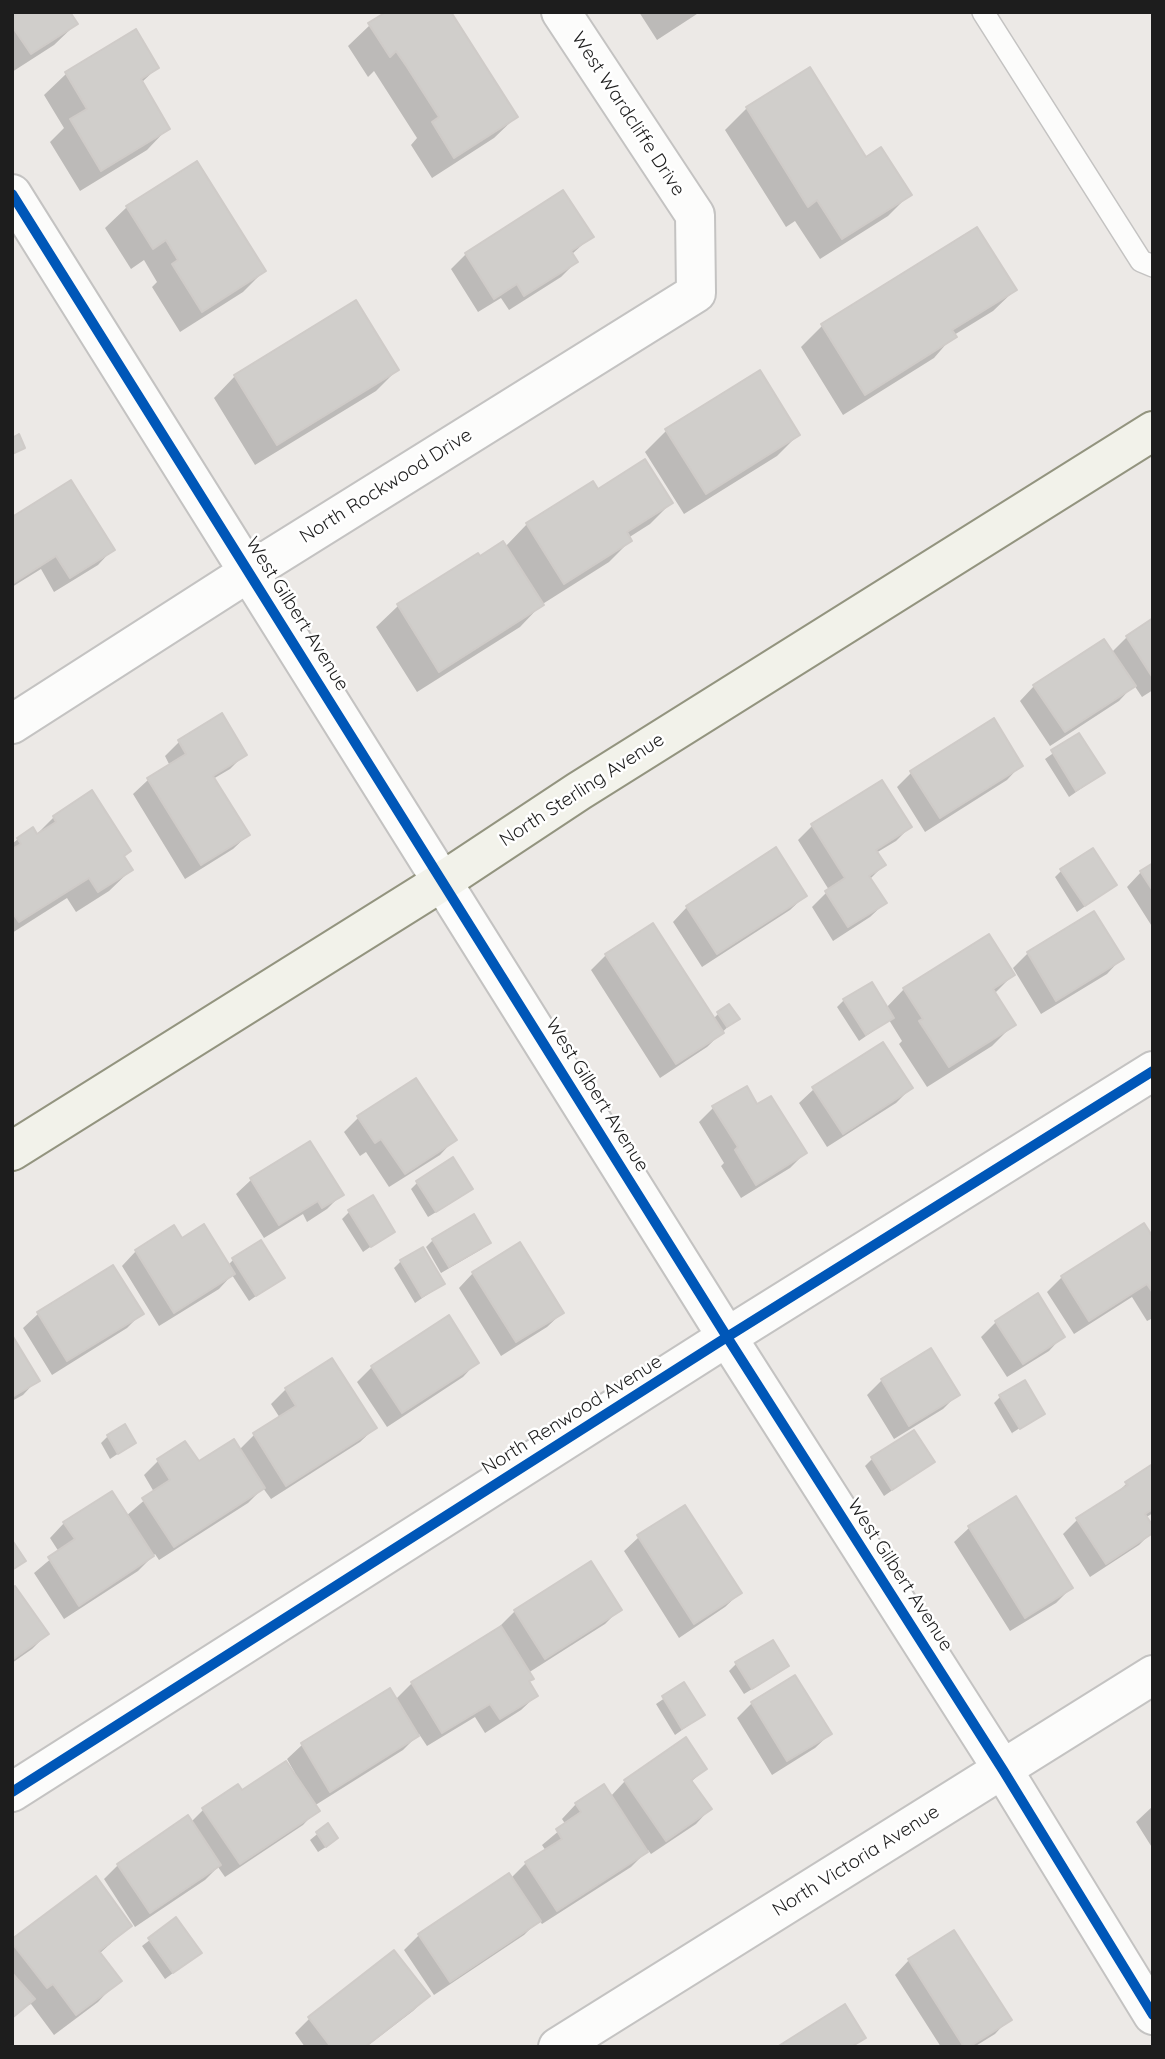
<!DOCTYPE html>
<html>
<head>
<meta charset="utf-8">
<style>
  body { margin:0 }
  #map { position:relative; width:1165px; height:2059px; overflow:hidden; background:#ece9e6; font-family:Quicksand,sans-serif }
  canvas { display:block }
  .frame { position:absolute; inset:0; border:14px solid #1d1d1d; pointer-events:none }
</style>
</head>
<body>
<div id="map">
<canvas width="1165" height="2059"></canvas>
<div class="frame"></div>
</div>
<script>
const ctx = document.querySelector('canvas').getContext('2d');
ctx.lineJoin = 'round';
function paint(path, color) {
  ctx.fillStyle = color;
  ctx.fill(path, 'evenodd');
}
function poly(rows) {
  const path = new Path2D();
  for (const r of rows) {
    path.moveTo(r[0], r[1]);
    for (let i = 2; i < r.length; i += 2) path.lineTo(r[i], r[i + 1]);
  }
  return path;
}
function strokePath(path, color, width, dash) {
  ctx.strokeStyle = color;
  ctx.lineWidth = width;
  ctx.lineCap = dash ? 'butt' : 'round';
  ctx.setLineDash(dash || []);
  ctx.stroke(path);
}
function drawText(font, color, halo, rows, align = 'center') {
  ctx.font = font + ' Quicksand,sans-serif';
  ctx.lineWidth = 5;
  ctx.setLineDash([]);
  ctx.textBaseline = 'middle';
  ctx.strokeStyle = halo;
  ctx.fillStyle = color;
  for (const [text, x, y, turn = 0] of rows) {
    ctx.save();
    ctx.translate(x, y);
    ctx.rotate((+turn || 0) * Math.PI / 180);
    ctx.textAlign = isNaN(turn) ? turn : align;
    if (halo) ctx.strokeText(text, 0, 0);
    ctx.fillText(text, 0, 0);
    ctx.restore();
  }
}
paint(poly([
  [12,12,76,24,54,45,12,72],
  [639,12,700,12,657,40],
  [370,25,516,117,494,138,432,178,411,145,417,138,374,71,368,77,348,46],
  [135,32,157,68,141,83,168,128,147,150,80,191,50,142,64,128,44,95,66,74],
  [809,69,866,159,909,195,888,216,820,259,795,221,786,227,725,130,747,108],
  [127,207,264,271,243,292,180,332,152,287,157,282,144,260,131,269,105,228],
  [592,236,571,255,576,262,561,277,509,310,501,298,478,312,451,269,466,254],
  [1015,290,993,311,954,335,934,358,843,415,801,347,822,326],
  [397,370,376,391,255,465,214,398,235,376],
  [666,431,798,435,777,456,684,514,645,452],
  [597,491,671,503,650,524,628,538,630,541,609,562,541,605,520,627,417,692,376,627,398,606,478,555,480,558,505,547,527,524],
  [12,519,112,550,98,565,54,592,41,569,12,587],
  [1153,620,1153,690,1142,697,1134,685,1119,701,1050,746,1020,701,1034,686,1111,653,1127,637],
  [1079,735,1103,773,1069,797,1045,759],
  [179,742,245,754,230,769,213,779,248,835,233,849,185,879,133,794,148,780,170,766,165,756],
  [1021,765,1007,780,925,832,897,787,911,773],
  [54,817,129,851,123,857,131,870,109,891,76,912,67,898,12,933,12,844,18,839,36,835],
  [812,826,910,827,896,841,876,853,884,865,870,879,885,903,870,917,833,941,812,907,829,890,798,840],
  [1153,865,1153,928,1127,887,1141,872],
  [1062,870,1115,885,1077,912,1055,877],
  [805,896,790,910,702,967,673,922,687,907],
  [1028,953,1121,959,1107,974,1041,1014,1013,968],
  [606,955,713,1019,719,1013,737,1018,707,1047,660,1078,591,970],
  [1013,975,994,994,1014,1024,992,1046,927,1087,899,1044,902,1041,889,1020,859,1041,837,1007,844,1000,886,1008,904,989],
  [911,1088,896,1103,827,1147,799,1103,814,1089],
  [713,1108,805,1153,790,1168,741,1198,721,1166,724,1163,699,1122],
  [359,1117,454,1140,440,1155,389,1187,366,1152,360,1156,344,1132],
  [309,1143,342,1194,327,1209,307,1222,303,1214,264,1238,236,1194,251,1180],
  [418,1182,471,1188,464,1195,428,1217,411,1189],
  [349,1212,393,1231,363,1252,342,1219],
  [181,1240,228,1265,234,1259,283,1277,249,1301,232,1275,219,1289,159,1326,122,1266,136,1251],
  [433,1240,489,1242,482,1249,441,1273,426,1247],
  [1153,1240,1153,1318,1147,1321,1132,1297,1074,1334,1047,1292,1062,1277],
  [401,1261,443,1284,415,1303,394,1268],
  [473,1273,562,1313,547,1327,501,1356,459,1288],
  [38,1314,141,1314,127,1328,52,1375,23,1328],
  [448,1318,477,1362,463,1377,387,1427,357,1382,372,1367],
  [996,1322,1063,1336,1049,1351,1007,1377,981,1337],
  [12,1338,37,1380,23,1395,12,1401],
  [332,1360,375,1428,360,1442,271,1499,263,1488,248,1503,159,1560,155,1554,138,1571,64,1619,34,1573,59,1552,50,1538,64,1523,126,1516,154,1492,144,1475,158,1461,198,1464,239,1450,254,1435,280,1418,271,1404,286,1389],
  [882,1380,958,1394,943,1409,894,1439,867,1395],
  [1001,1396,1043,1414,1037,1419,1037,1417,1012,1433,1013,1435,994,1403],
  [108,1436,134,1443,110,1459,101,1443],
  [872,1459,933,1462,884,1496,865,1466],
  [1153,1472,1153,1513,1145,1518,1153,1531,1139,1545,1090,1577,1063,1534,1077,1520,1114,1496,1127,1483],
  [969,1528,1071,1588,1056,1603,1010,1631,954,1542],
  [639,1537,740,1593,725,1607,679,1638,624,1551],
  [12,1590,47,1634,32,1649,12,1663],
  [620,1609,605,1624,528,1673,528,1682,536,1696,521,1710,485,1733,475,1717,427,1746,419,1734,403,1750,314,1806,317,1810,303,1825,225,1877,218,1867,205,1880,135,1927,104,1879,118,1865,191,1822,203,1810,241,1793,293,1774,295,1773,287,1759,302,1745,389,1690,395,1700,412,1683,502,1628,500,1626,515,1611],
  [736,1664,787,1665,780,1672,744,1694,729,1671],
  [684,1685,703,1715,675,1735,656,1704],
  [752,1703,830,1734,815,1748,772,1775,737,1718],
  [705,1769,691,1782,710,1809,696,1824,651,1854,648,1850,631,1867,542,1924,539,1920,524,1935,434,1995,404,1950,419,1935,509,1875,511,1878,526,1863,546,1851,542,1845,566,1825,562,1819,576,1804,610,1797,625,1781],
  [1153,1806,1153,1849,1136,1822],
  [327,1826,329,1845,318,1852,310,1840],
  [176,1920,192,1959,165,1979,142,1946],
  [130,1926,99,1954,119,1980,98,2002,54,2035,31,2004,24,2007,12,2018,12,1941],
  [909,1960,1009,2019,995,2034,974,2047,941,2047,895,1975],
  [428,1996,413,2011,366,2047,305,2047,295,2033,309,2019]
]), '#0003');
const building = poly([
  [12,12,70,12,78,24,31,54,12,26,12,12],
  [386,12,451,12,518,117,454,158,432,122,439,117,407,67,396,51,390,57,368,23,386,12],
  [136,29,159,68,141,79,170,129,101,171,70,119,87,109,65,72,136,29],
  [810,67,866,157,881,147,912,195,842,239,817,200,808,207,746,107,810,67],
  [197,161,266,271,202,312,172,264,178,260,166,240,153,249,126,206,197,161],
  [563,190,594,237,571,251,578,262,524,296,517,284,494,299,465,253,563,190],
  [977,227,1017,290,952,330,957,337,865,395,821,324,977,227],
  [356,300,399,370,277,445,234,375,356,300],
  [760,370,800,435,706,494,665,429,760,370],
  [19,434,25,448,12,454,12,438,19,434],
  [645,459,673,503,627,532,632,541,564,584,526,523,593,481,598,489,645,459],
  [71,480,115,550,70,578,56,556,12,584,12,517,71,480],
  [503,541,544,605,439,672,397,604,478,553,480,556,503,541],
  [1153,618,1153,678,1126,636,1153,618],
  [1104,639,1136,686,1065,732,1033,685,1104,639],
  [222,713,247,755,213,776,250,835,201,865,147,778,186,754,178,740,222,713],
  [994,718,1023,766,940,818,910,771,994,718],
  [1079,733,1105,773,1076,791,1051,750,1079,733],
  [882,780,912,827,876,850,886,865,869,876,887,903,848,927,825,891,845,878,811,824,882,780],
  [92,790,131,851,124,856,133,870,98,892,89,878,19,922,12,912,12,849,21,844,17,838,33,827,37,834,56,822,53,816,92,790],
  [776,847,807,896,717,954,686,906,776,847],
  [1093,848,1117,885,1085,906,1060,869,1093,848],
  [1153,863,1153,891,1140,871,1153,863],
  [1094,911,1124,959,1056,1001,1027,952,1094,911],
  [653,923,724,1033,676,1064,605,954,653,923],
  [989,934,1015,975,993,989,1016,1025,949,1067,919,1021,923,1019,903,988,989,934],
  [872,982,894,1018,866,1035,843,999,872,982],
  [729,1004,740,1019,727,1027,717,1012,729,1004],
  [883,1042,913,1088,843,1134,812,1087,883,1042],
  [416,1078,457,1140,405,1174,381,1139,375,1143,357,1116,416,1078],
  [747,1086,757,1104,771,1096,807,1153,756,1185,735,1150,738,1147,712,1106,747,1086],
  [310,1141,344,1195,322,1208,318,1201,279,1225,250,1178,310,1141],
  [453,1157,473,1189,436,1212,416,1181,453,1157],
  [373,1195,395,1232,371,1247,348,1210,373,1195],
  [474,1214,491,1243,449,1267,432,1239,474,1214],
  [1144,1223,1153,1237,1153,1293,1147,1284,1089,1321,1061,1276,1144,1223],
  [204,1224,235,1274,174,1313,135,1250,174,1225,182,1238,204,1224],
  [261,1240,285,1278,256,1296,232,1258,261,1240],
  [520,1242,564,1313,516,1342,472,1272,520,1242],
  [423,1247,445,1284,422,1297,400,1260,423,1247],
  [113,1265,144,1314,67,1361,37,1312,113,1265],
  [1038,1293,1065,1337,1023,1364,995,1321,1038,1293],
  [449,1315,479,1363,402,1413,371,1366,449,1315],
  [12,1335,40,1381,12,1397,12,1335],
  [931,1348,960,1395,909,1426,881,1379,931,1348],
  [332,1358,377,1428,286,1486,253,1433,296,1406,285,1388,332,1358],
  [1025,1380,1045,1414,1020,1429,999,1395,1025,1380],
  [125,1424,136,1443,118,1454,107,1435,125,1424],
  [914,1430,935,1462,892,1490,871,1457,914,1430],
  [234,1439,265,1488,174,1547,142,1498,170,1480,157,1459,185,1441,199,1461,234,1439],
  [1151,1465,1153,1468,1153,1509,1145,1514,1153,1526,1153,1533,1106,1564,1076,1518,1128,1485,1125,1482,1151,1465],
  [112,1491,154,1556,79,1606,48,1557,75,1539,63,1522,112,1491],
  [1016,1496,1073,1588,1025,1618,968,1526,1016,1496],
  [685,1505,742,1593,694,1624,637,1535,685,1505],
  [12,1540,26,1561,12,1570,12,1540],
  [591,1561,622,1610,545,1659,514,1610,591,1561],
  [15,1586,49,1634,12,1660,12,1588,15,1586],
  [501,1626,534,1679,529,1681,538,1696,500,1719,490,1704,442,1733,411,1682,501,1626],
  [773,1640,789,1666,752,1689,735,1662,773,1640],
  [795,1675,832,1734,787,1761,751,1702,795,1675],
  [684,1682,705,1715,682,1729,662,1696,684,1682],
  [390,1688,419,1736,330,1792,301,1743,390,1688],
  [686,1737,707,1769,691,1780,712,1809,666,1841,624,1780,686,1737],
  [286,1761,320,1811,240,1864,202,1808,238,1784,242,1790,286,1761],
  [604,1784,648,1852,557,1911,525,1862,562,1839,556,1829,581,1812,575,1803,604,1784],
  [188,1815,221,1865,150,1913,117,1864,188,1815],
  [328,1823,338,1838,326,1847,316,1832,328,1823],
  [509,1873,541,1921,450,1982,418,1934,509,1873],
  [96,1876,132,1926,99,1951,122,1981,76,2015,53,1984,47,1988,12,1943,12,1939,96,1876],
  [176,1917,202,1953,173,1973,148,1938,176,1917],
  [954,1930,1012,2020,969,2047,964,2047,908,1959,954,1930],
  [394,1950,430,1996,365,2047,331,2047,308,2017,394,1950],
  [12,1973,35,1999,12,2018,12,1973],
  [845,2004,866,2038,851,2047,777,2047,845,2004]
]);
paint(building, '#d0cecb');
strokePath(building, '#cfcbc8', 2);
const service = poly([
  [983,12,1141,261,1153,266]
]);
const minor = poly([
  [12,194,727,1337,1003,1770,1153,2015],
  [12,724,249,572,696,293,695,215,561,12],
  [12,1792,727,1337,1153,1071],
  [558,2047,1153,1675]
]);
const secondary = poly([
  [12,1151,443,881,579,791,1153,431]
]);
strokePath(service, '#c4c3c2', 24);
strokePath(minor, '#c4c3c2', 42);
strokePath(secondary, '#93947f', 42);
strokePath(service, '#fcfcfb', 21);
strokePath(minor, '#fcfcfb', 38);
strokePath(secondary, '#f2f2ea', 38);
strokePath(poly([
  [12,194,727,1337,1003,1770,1153,2015],
  [12,1792,727,1337,1153,1071]
]), '#0057b8', 10);
drawText('19px', '#1d1d1d', '#fff', [
  ["West Wardcliffe Drive",628,114,57],
  ["North Rockwood Drive",386,486,-32],
  ["West Gilbert Avenue",297,614,58],
  ["North Sterling Avenue",582,790,-33],
  ["West Gilbert Avenue",597,1095,58],
  ["North Renwood Avenue",572,1415,-32],
  ["West Gilbert Avenue",900,1575,57],
  ["North Victoria Avenue",856,1861,-32]
]);
</script>
</body>
</html>
